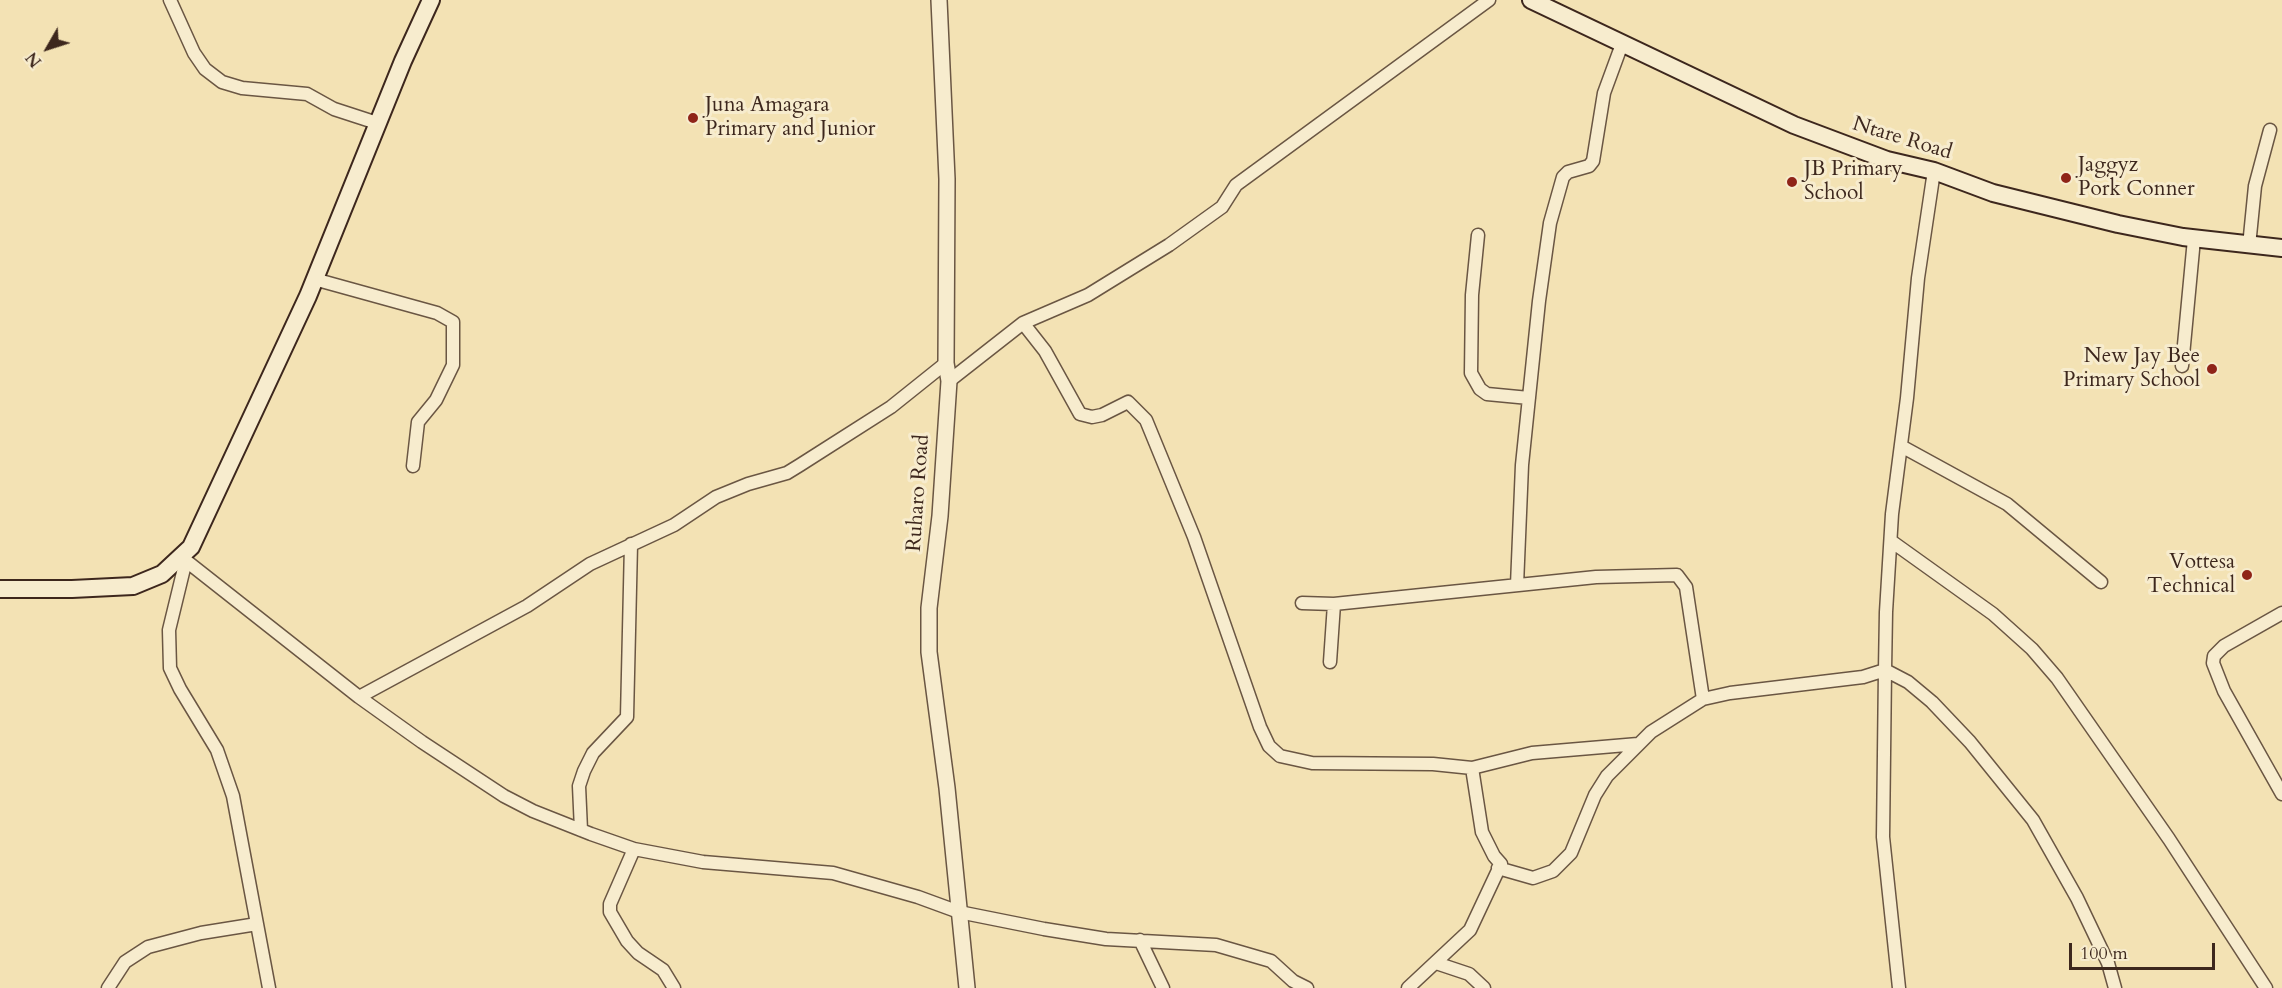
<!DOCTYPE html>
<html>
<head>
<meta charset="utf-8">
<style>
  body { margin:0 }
  #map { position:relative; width:2282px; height:988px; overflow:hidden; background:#f3e2b4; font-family:Cardo,serif }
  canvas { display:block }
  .north { position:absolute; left:18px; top:18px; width:60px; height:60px; -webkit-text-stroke:4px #f7ecce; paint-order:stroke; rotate:231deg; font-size:16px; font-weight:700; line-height:24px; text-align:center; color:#3d271d }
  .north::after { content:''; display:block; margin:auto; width:21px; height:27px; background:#3d271d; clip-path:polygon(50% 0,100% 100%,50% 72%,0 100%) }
  .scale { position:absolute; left:2069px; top:943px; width:146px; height:27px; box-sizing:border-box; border:3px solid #3d271d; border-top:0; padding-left:8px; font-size:18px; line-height:21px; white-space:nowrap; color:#3d271d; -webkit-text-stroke:4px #f7ecce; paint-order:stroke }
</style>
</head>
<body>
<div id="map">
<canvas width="2282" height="988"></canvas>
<div class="north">N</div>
<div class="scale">100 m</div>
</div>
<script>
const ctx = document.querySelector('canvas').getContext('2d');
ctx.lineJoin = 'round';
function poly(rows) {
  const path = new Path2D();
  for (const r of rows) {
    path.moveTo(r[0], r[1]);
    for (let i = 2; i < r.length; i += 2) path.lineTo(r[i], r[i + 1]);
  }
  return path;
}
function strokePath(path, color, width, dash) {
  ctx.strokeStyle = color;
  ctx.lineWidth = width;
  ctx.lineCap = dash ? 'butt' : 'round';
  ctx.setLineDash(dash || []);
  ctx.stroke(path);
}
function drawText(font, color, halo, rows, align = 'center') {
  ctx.font = font + ' Cardo,serif';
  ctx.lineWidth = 6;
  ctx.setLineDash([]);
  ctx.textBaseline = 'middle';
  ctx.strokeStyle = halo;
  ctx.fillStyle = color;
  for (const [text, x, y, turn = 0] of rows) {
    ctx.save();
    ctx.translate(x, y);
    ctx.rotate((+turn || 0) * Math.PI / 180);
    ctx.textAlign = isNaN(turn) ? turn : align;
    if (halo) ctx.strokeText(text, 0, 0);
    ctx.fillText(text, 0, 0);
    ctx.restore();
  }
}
const minor = poly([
  [170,0,194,53,205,69,222,82,242,88,307,94,334,109,377,123],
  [1478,235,1472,295,1471,373,1480,389,1487,394,1529,398],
  [2249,246,2255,186,2270,130],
  [314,279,437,313,453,322,453,365,436,400,418,422,413,466],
  [1023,323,1045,351,1080,414,1092,417,1102,415,1128,402,1146,420,1194,537,1260,727,1269,746,1280,756,1312,763,1433,764,1472,768,1532,753,1638,744],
  [2182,366,2194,239],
  [949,381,1023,323,1088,295,1169,245,1222,207,1236,185,1489,0],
  [1901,446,2007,504,2101,582],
  [1891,541,1993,614,2032,649,2057,678,2169,839,2266,988],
  [180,556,359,697,422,742,504,796,533,811,591,834,634,849,703,862,833,873,918,897,959,912,1044,929,1106,939,1216,945,1271,961,1293,981,1307,988],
  [186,560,169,630,170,668,180,689,217,750,233,796,269,988],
  [1517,585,1522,465,1539,301,1550,223,1563,177,1568,172,1589,166,1593,161,1604,93,1622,44],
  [1302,603,1334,604,1596,577,1677,575,1686,587,1703,699],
  [2282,613,2224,646,2214,656,2213,663,2224,691,2282,794],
  [1330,662,1334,604],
  [1885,670,1908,682,1932,702,1970,742,2033,820,2077,898,2108,963,2115,988],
  [1885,670,1883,837,1899,988],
  [359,697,527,606,590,564,674,525,716,497,748,484,787,473,800,465,891,407,946,363],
  [581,830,579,786,584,771,593,753,627,717,631,544],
  [634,849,610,904,610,912,627,941,638,953,663,970,674,988],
  [1498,868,1533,878,1553,871,1571,853,1595,795,1607,776,1651,732,1703,699,1730,693,1863,677,1885,670,1886,612,1892,514,1907,398,1918,278,1934,171],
  [1140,940,1163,988],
  [1436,963,1469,974,1484,988],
  [108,988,125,962,148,947,201,933,257,924],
  [1408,988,1470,930,1501,864,1494,856,1482,832,1472,768]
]);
const tertiary = poly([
  [939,0,947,179,946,363,949,381,940,516,929,608,929,652,947,788,967,988]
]);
const secondary = poly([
  [1531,0,1794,125,1887,160,1934,171,1993,193,2118,224,2183,237,2282,248],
  [0,589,72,589,133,586,162,574,191,547,308,296,403,61,431,0]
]);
strokePath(minor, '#6a5643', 15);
strokePath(tertiary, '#6a5643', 18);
strokePath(secondary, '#3d271d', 20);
strokePath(minor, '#f7ecce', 12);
strokePath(tertiary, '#f7ecce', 15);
strokePath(secondary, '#f7ecce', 16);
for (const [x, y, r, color] of [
  [693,118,6,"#8f2418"],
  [2066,178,6,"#8f2418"],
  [1792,182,6,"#8f2418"],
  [2212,369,6,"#8f2418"],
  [2247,575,6,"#8f2418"]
]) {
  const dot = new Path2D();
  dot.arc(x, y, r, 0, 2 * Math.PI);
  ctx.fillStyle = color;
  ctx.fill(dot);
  strokePath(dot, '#f7ecce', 2);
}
drawText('21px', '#3d271d', '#f7ecce', [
  ["Juna Amagara",705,106],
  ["Primary and Junior",705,130],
  ["Jaggyz",2078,166],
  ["Pork Conner",2078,190],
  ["JB Primary",1804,170],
  ["School",1804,194],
  ["New Jay Bee",2200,357,"right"],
  ["Primary School",2200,381,"right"],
  ["Vottesa",2235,563,"right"],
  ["Technical",2235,587,"right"]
], 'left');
drawText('21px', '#3d271d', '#f7ecce', [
  ["Ntare Road",1902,139,17],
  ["Ruharo Road",919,493,-86]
]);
</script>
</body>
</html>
